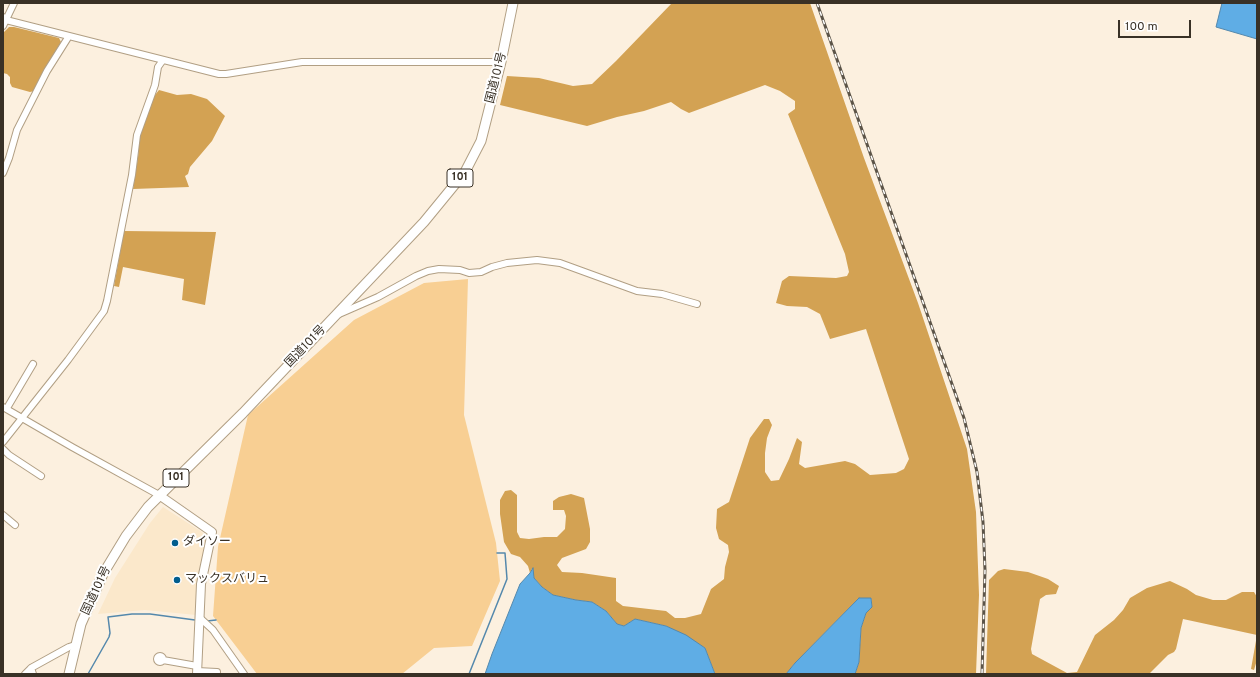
<!DOCTYPE html>
<html>
<head>
<meta charset="utf-8">
<style>
  body { margin:0 }
  #map { position:relative; width:1260px; height:677px; overflow:hidden; background:#fcf0df; font-family:Overpass,sans-serif }
  canvas { display:block }
  .frame { position:absolute; inset:0; border:4px solid #393126; pointer-events:none }
  .scale { position:absolute; left:1118px; top:20px; width:73px; height:18px; box-sizing:border-box; border:2px solid #393126; border-top:0; padding-left:5px; font-size:12px; line-height:14px; white-space:nowrap; color:#393126; -webkit-text-stroke:3px #fff; paint-order:stroke }
</style>
</head>
<body>
<div id="map">
<canvas width="1260" height="677"></canvas>
<div class="frame"></div>
<div class="scale">100 m</div>
</div>
<script>
const ctx = document.querySelector('canvas').getContext('2d');
ctx.lineJoin = 'round';
function paint(path, color) {
  ctx.fillStyle = color;
  ctx.fill(path, 'evenodd');
}
function poly(rows) {
  const path = new Path2D();
  for (const r of rows) {
    if (r.length === 3) {
      path.moveTo(r[0] + r[2], r[1]);
      path.arc(r[0], r[1], r[2], 0, 2 * Math.PI);
      continue;
    }
    path.moveTo(r[0], r[1]);
    for (let i = 2; i < r.length; i += 2) path.lineTo(r[i], r[i + 1]);
  }
  return path;
}
function strokePath(path, color, width, dash) {
  ctx.strokeStyle = color;
  ctx.lineWidth = width;
  ctx.lineCap = dash ? 'butt' : 'round';
  ctx.setLineDash(dash || []);
  ctx.stroke(path);
}
function drawText(font, color, halo, rows, align = 'center') {
  ctx.font = font + ' Overpass,"Noto Sans JP",sans-serif';
  ctx.lineWidth = 4;
  ctx.setLineDash([]);
  ctx.textBaseline = 'middle';
  ctx.strokeStyle = halo;
  ctx.fillStyle = color;
  for (const [text, x, y, turn = 0] of rows) {
    ctx.save();
    ctx.translate(x, y);
    ctx.rotate((+turn || 0) * Math.PI / 180);
    ctx.textAlign = isNaN(turn) ? turn : align;
    if (halo) ctx.strokeText(text, 0, 0);
    ctx.fillText(text, 0, 0);
    ctx.restore();
  }
}
paint(poly([
  [163,507,202,532,205,537,205,548,196,615,145,610,98,614,115,578,150,523]
]), '#fbe8cb');
paint(poly([
  [468,279,464,415,496,543,500,581,472,646,434,648,402,674,257,674,213,616,218,547,248,415,354,320,424,283]
]), '#f8cf93');
paint(poly([
  [672,3,810,3,864,158,918,303,967,449,976,512,979,595,976,674,855,674,859,662,861,628,866,613,872,607,871,598,859,598,795,663,786,674,715,674,705,648,666,626,635,619,624,626,617,624,606,611,592,602,576,600,553,595,542,587,534,578,532,569,530,573,528,566,520,557,511,554,504,542,500,514,500,500,505,491,511,490,517,495,517,532,520,538,529,539,544,537,557,537,565,529,566,516,564,510,553,510,553,501,559,497,571,494,584,498,590,529,590,542,586,549,562,558,557,565,562,572,582,573,616,578,616,601,623,606,666,611,675,618,685,618,701,614,711,589,724,579,725,567,729,552,728,545,719,539,716,528,717,509,729,502,750,438,764,419,769,419,772,425,767,438,765,453,765,472,771,481,779,480,789,459,797,438,802,442,799,464,805,468,845,461,855,464,870,475,896,473,904,469,909,459,866,329,830,339,820,314,807,307,787,306,776,303,782,281,789,276,836,278,847,276,849,272,845,254,788,114,795,109,795,101,780,91,765,85,689,113,681,109,671,102,644,111,617,117,587,126,500,105,507,76,539,78,573,86,592,84,616,61],
  [9,27,14,27,59,38,61,42,41,76,34,91,30,92,12,87,10,83,10,77,7,74,3,73,3,33],
  [159,90,177,95,191,94,207,99,225,116,212,141,190,167,188,174,185,176,189,187,133,189,138,157,140,135,151,100],
  [124,231,216,232,205,305,182,300,184,279,123,267,119,287,114,286],
  [1004,569,1028,572,1048,579,1059,586,1056,594,1046,595,1040,599,1031,649,1032,654,1067,673,1077,672,1095,635,1114,620,1123,610,1130,598,1147,588,1170,581,1187,589,1196,595,1213,600,1226,600,1242,592,1254,592,1257,597,1257,660,1254,670,1251,669,1257,635,1183,619,1176,649,1174,652,1168,655,1149,674,986,674,989,580,998,571]
]), '#d3a253');
const water = poly([
  [1222,3,1257,3,1257,39,1216,27,1222,3],
  [533,568,534,578,542,587,553,595,576,600,592,602,606,611,617,624,624,626,635,619,666,626,686,635,705,648,715,674,485,674,492,654,520,584,530,573,533,568],
  [859,598,871,598,872,607,866,613,861,628,859,662,855,674,786,674,795,663,859,598]
]);
paint(water, '#5fade5');
strokePath(water, '#5488ac', 1);
strokePath(poly([
  [207,621,216,620],
  [88,674,109,637,110,633,108,617,132,614,150,614,195,620],
  [469,674,507,579,505,553,497,553]
]), '#5488ac', 1.5);
const minor = poly([
  [3,17,6,20,219,74,226,74,302,62,501,62],
  [3,26,14,3],
  [3,173,9,158,17,130,47,71,69,36],
  [339,314,378,297,416,276,428,271,439,269,460,270,469,273,481,272,492,267,507,263,537,260,560,263,637,291,662,294,697,304],
  [3,407,72,447,159,495],
  [7,408,33,364],
  [3,442,68,360,104,311,107,301,132,175,137,135,155,85,158,67,163,60],
  [3,449,9,455,41,476],
  [3,515,15,525],
  [200,618,213,630,244,674],
  [160,659,3],
  [163,660,197,666],
  [197,671,217,672],
  [25,674,31,668],
  [33,674,31,668,69,647,75,645]
]);
const major = poly([
  [159,495,212,532,201,584,197,674]
]);
const highway = poly([
  [69,674,81,624,103,574,126,536,148,507,243,413,424,222,465,172,481,141,501,62,513,3]
]);
strokePath(minor, '#b19f84', 8);
strokePath(major, '#b19f84', 10);
strokePath(highway, '#b19f84', 11);
strokePath(minor, '#fff', 6);
strokePath(major, '#fff', 8);
strokePath(highway, '#fff', 9);
const rail = poly([
  [817,3,964,418,977,472,983,522,985,570,982,674]
]);
strokePath(rail, '#5c5448', 3);
strokePath(rail, '#fff', 1.5, [4.5]);
for (const [x, y, r, color] of [
  [175,543,4,"#015d8e"],
  [177,580,4,"#015d8e"]
]) {
  const dot = new Path2D();
  dot.arc(x, y, r, 0, 2 * Math.PI);
  ctx.fillStyle = color;
  ctx.fill(dot);
  strokePath(dot, '#fff', 1.5);
}
for (const [x, y, w] of [
  [460,178,26],
  [176,478,26]
]) {
  const box = new Path2D();
  box.roundRect(x - w / 2, y - 9, w, 18, 3);
  ctx.fillStyle = '#fff';
  ctx.fill(box);
  strokePath(box, '#393126', 1);
}
drawText('bold 11px', '#393126', null, [
  ["101",460,178],
  ["101",176,478]
]);
drawText('12px', '#393126', '#fff', [
  ["国道101号",497,78,-76],
  ["国道101号",306,347,-46],
  ["国道101号",97,591,-65]
]);
drawText('12px', '#393126', '#fff', [
  ["ダイソー",183,543],
  ["マックスバリュ",185,580]
], 'left');
</script>
</body>
</html>
